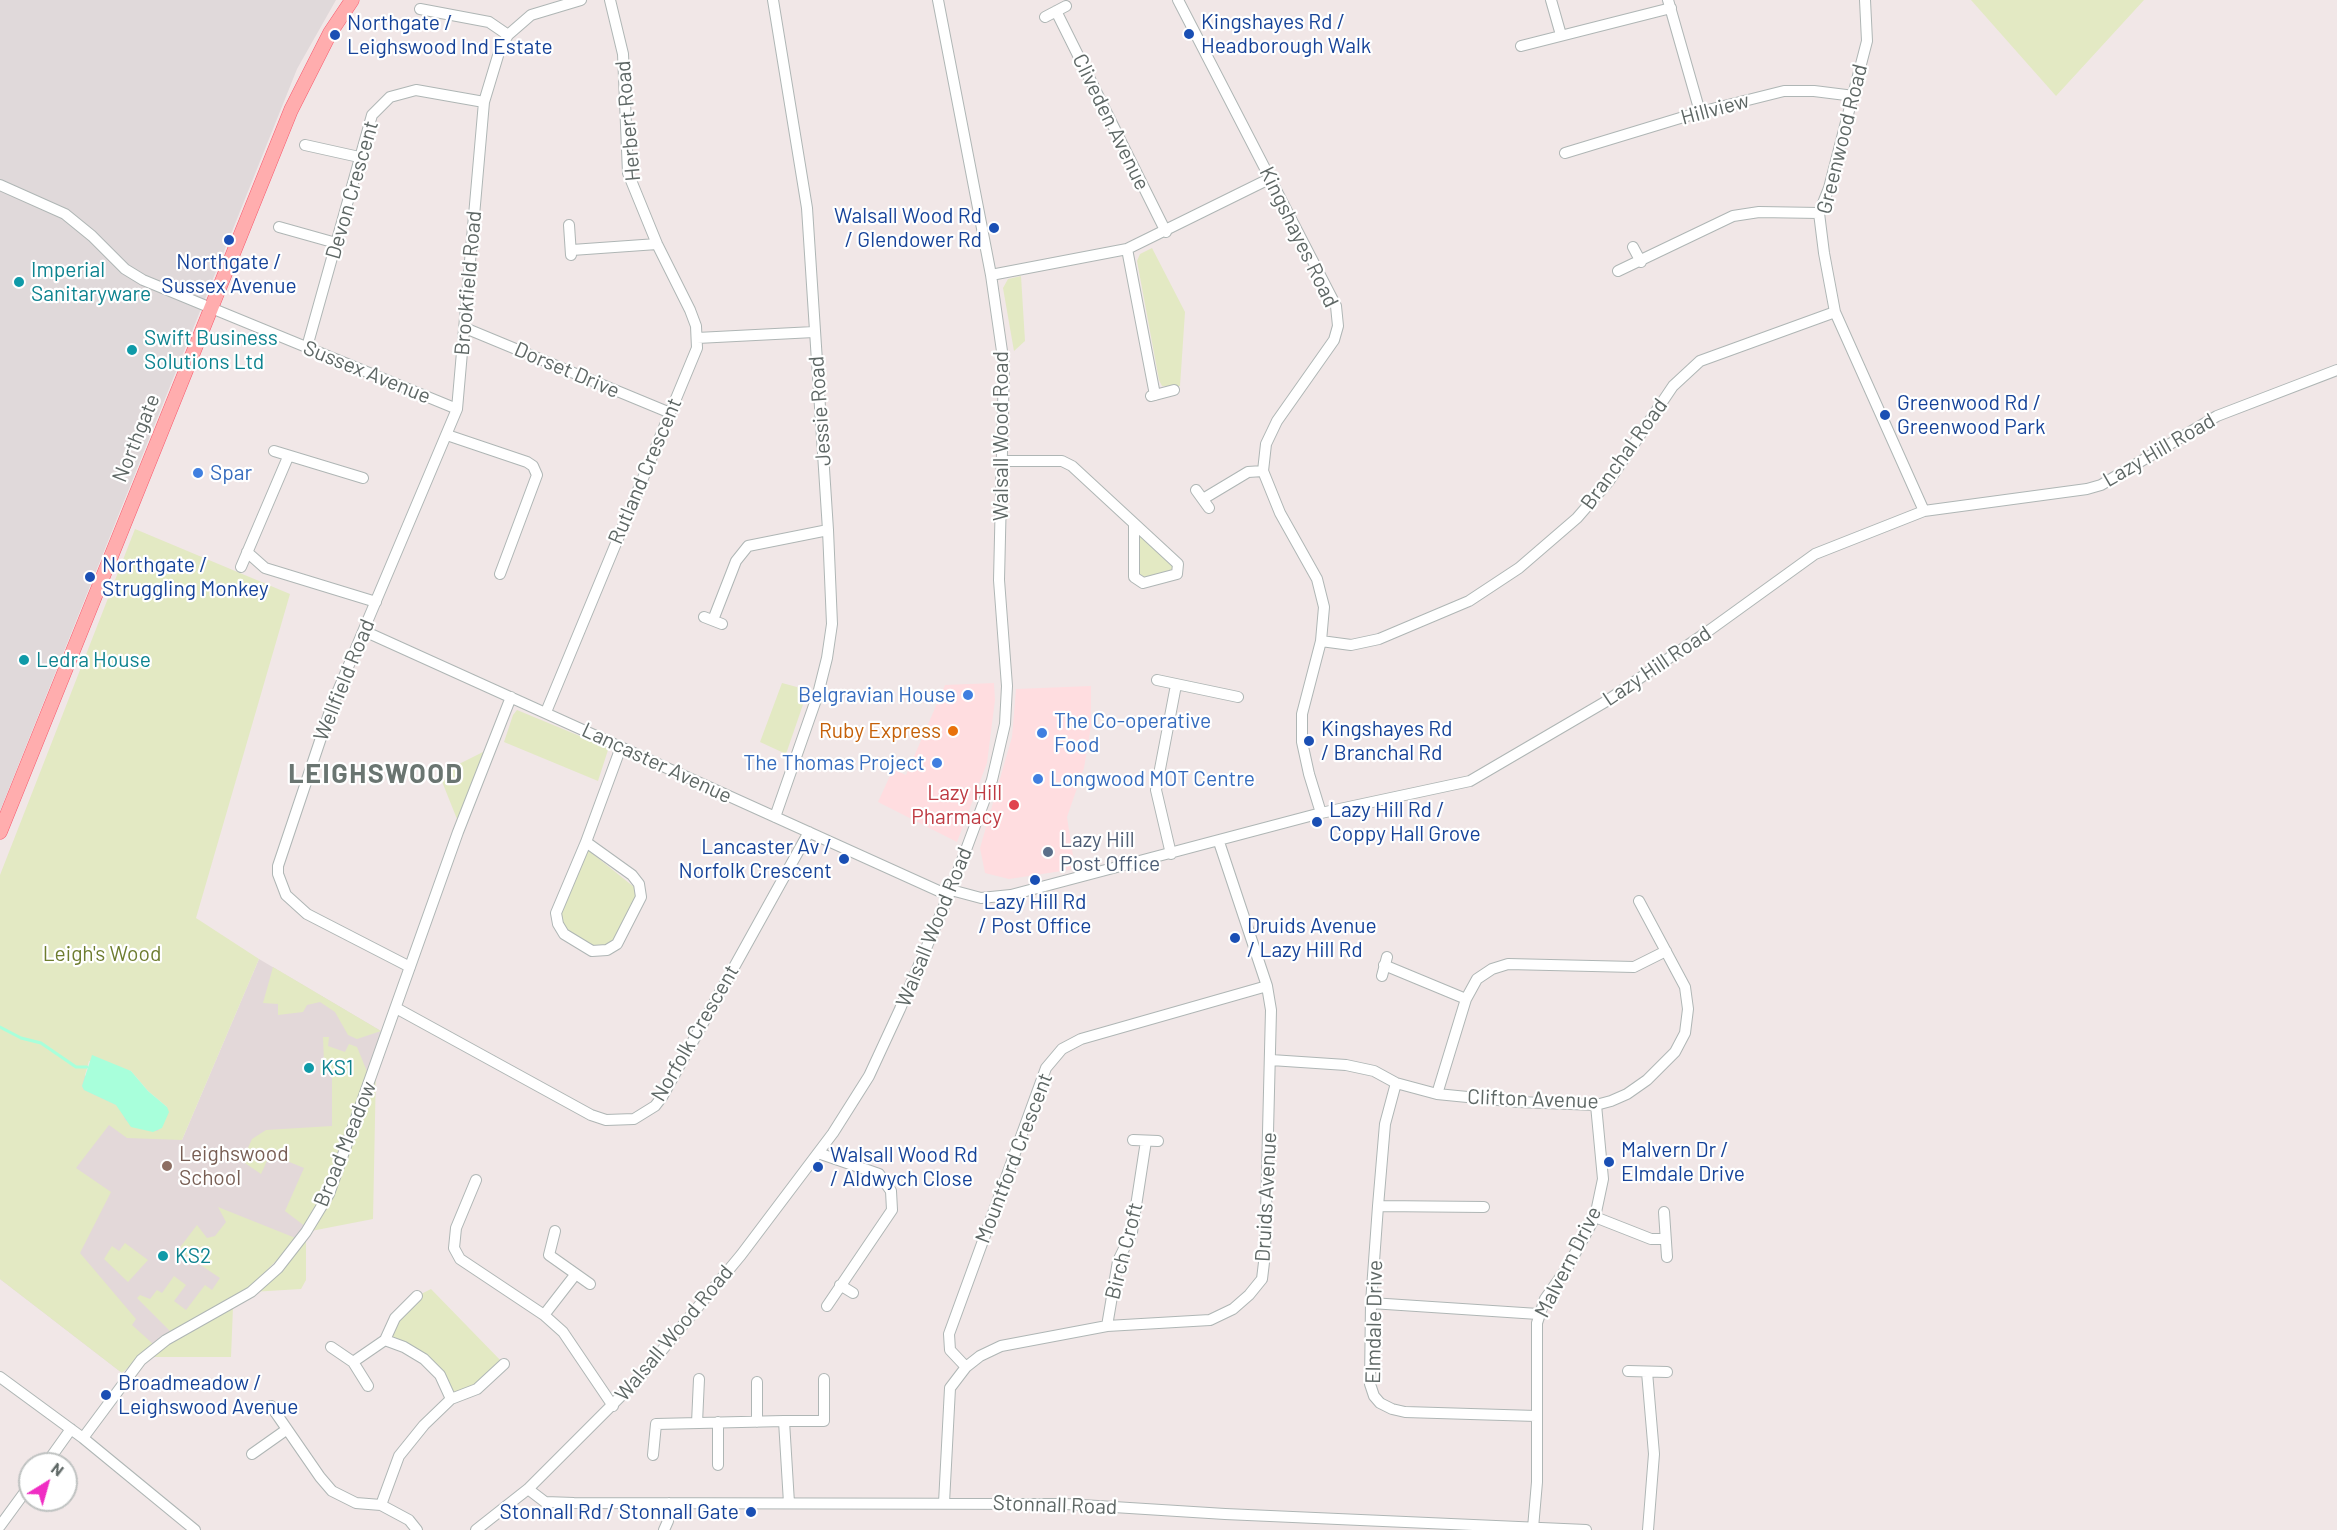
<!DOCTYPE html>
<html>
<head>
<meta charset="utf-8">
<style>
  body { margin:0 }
  #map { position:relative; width:2337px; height:1530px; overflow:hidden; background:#f1e7e7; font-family:Barlow,sans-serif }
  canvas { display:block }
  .north { position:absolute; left:18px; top:1452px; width:60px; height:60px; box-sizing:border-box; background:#fff; border:2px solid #bfc2c1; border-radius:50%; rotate:37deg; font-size:16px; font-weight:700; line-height:24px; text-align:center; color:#5e6765 }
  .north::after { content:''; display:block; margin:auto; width:21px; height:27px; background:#f02dc3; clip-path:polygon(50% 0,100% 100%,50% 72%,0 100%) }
</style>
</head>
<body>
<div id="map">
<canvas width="2337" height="1530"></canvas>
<div class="north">N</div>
</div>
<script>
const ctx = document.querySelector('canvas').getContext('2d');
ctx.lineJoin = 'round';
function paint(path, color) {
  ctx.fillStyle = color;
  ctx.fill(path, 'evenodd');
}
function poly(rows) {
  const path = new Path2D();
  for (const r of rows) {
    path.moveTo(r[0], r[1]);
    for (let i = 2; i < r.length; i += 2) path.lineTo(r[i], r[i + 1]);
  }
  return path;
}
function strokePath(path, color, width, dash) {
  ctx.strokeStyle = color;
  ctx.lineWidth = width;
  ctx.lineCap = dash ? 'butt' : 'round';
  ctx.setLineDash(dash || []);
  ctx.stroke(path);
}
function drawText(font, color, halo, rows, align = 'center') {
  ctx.font = font + ' Barlow,sans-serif';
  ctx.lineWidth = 4.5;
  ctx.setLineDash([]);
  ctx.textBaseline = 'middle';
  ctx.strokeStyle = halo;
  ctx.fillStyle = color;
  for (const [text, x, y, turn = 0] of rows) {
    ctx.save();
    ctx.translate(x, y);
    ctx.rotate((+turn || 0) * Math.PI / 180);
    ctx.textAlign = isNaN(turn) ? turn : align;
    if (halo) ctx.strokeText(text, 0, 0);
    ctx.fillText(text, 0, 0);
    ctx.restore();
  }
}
paint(poly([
  [994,683,995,700,987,763,957,842,878,802,893,769,906,775,945,685],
  [1091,686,1091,726,1084,768,1067,817,1075,869,1009,879,985,873,980,848,1012,737,1016,689]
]), '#ffdde0');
paint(poly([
  [0,0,336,0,297,69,0,811]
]), '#e0d9da');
paint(poly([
  [259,959,381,1031,368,1074,306,1227,249,1288,161,1337,122,1373,0,1279,0,1036,77,1070,182,1140]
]), '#e3d8d9');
paint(poly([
  [1971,0,2144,0,2056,96],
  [1152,248,1185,312,1180,386,1162,386,1159,380,1137,261,1140,254],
  [1021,276,1025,341,1014,351,1003,288,1008,279],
  [135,529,290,594,196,918,259,959,182,1140,127,1138,109,1125,76,1168,111,1192,80,1253,136,1319,132,1325,153,1344,122,1373,0,1279,0,875],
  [89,1061,131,1071,148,1091,167,1107,158,1131,139,1128,125,1120,122,1109,116,1105,84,1090,82,1086],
  [1140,535,1174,565,1173,570,1146,578,1138,573,1137,537],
  [782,683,808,690,786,754,760,742],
  [517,710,604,746,608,750,598,781,504,742,513,715],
  [487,750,459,824,439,774],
  [588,850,634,887,636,899,615,940,606,946,593,947,568,931,562,923,561,913],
  [273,967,381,1031,357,1039,348,1035,335,1012,320,1002,307,1005,303,1012,278,1015,278,1004,263,1003],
  [323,1037,329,1037,328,1046,345,1052,349,1044,357,1047,368,1074,324,1193,306,1227,285,1211,304,1168,270,1154,261,1174,242,1161,252,1139,266,1130,332,1126,332,1073,320,1073,320,1063,324,1063],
  [376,1069,373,1219,306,1232,306,1280,301,1289,251,1292,278,1268,329,1194],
  [218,1207,298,1239,249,1288,171,1332,137,1298,140,1295,150,1299,157,1290,162,1293,174,1276,186,1285,174,1301,186,1310,205,1285,212,1290,220,1278,178,1250,197,1225,207,1238,215,1236,226,1222],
  [125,1243,148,1260,128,1282,104,1259,112,1246,119,1251],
  [431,1289,504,1364,477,1389,451,1399,440,1375,385,1340,417,1296],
  [233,1307,231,1357,150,1357,166,1343]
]), '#e3e9c3');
paint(poly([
  [92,1055,131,1071,148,1091,167,1107,169,1112,162,1128,153,1132,131,1127,116,1105,84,1090,82,1086]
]), '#a8ffdb');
strokePath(poly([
  [0,1027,21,1038,41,1043,76,1067,87,1067]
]), '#a8ffdb', 3);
const minor = poly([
  [773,0,807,208,828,530,832,624,827,658,818,694,775,817],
  [1178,0,1336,306,1338,326,1334,340,1277,421,1266,444,1263,471,1280,513,1317,579,1324,607,1321,641,1302,714,1302,742,1309,774,1321,813],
  [1551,0,1561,35],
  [1668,0,1700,112],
  [1865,0,1867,41,1829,188,1819,213,1824,253,1835,312,1924,511],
  [420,9,489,22,508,35],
  [1056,11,1166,232],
  [1045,17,1066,6],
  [1521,46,1671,8],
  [305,145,359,157],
  [1565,153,1700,112,1784,91,1814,91,1854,96],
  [0,185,65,214,92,236,125,269,143,280,457,409],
  [569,225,571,255],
  [279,227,336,243],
  [1633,247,1641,262],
  [1127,249,1155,395],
  [572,250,657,244],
  [1618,271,1733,216,1759,212,1819,213],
  [991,275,1127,249,1271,178],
  [465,328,668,412],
  [697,338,814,332],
  [307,347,372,115,390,97,416,90,484,102],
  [1151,396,1174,390],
  [447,435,527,462,533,466,537,475,500,574],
  [274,451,363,478],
  [1003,461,1062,461,1072,466,1178,564,1177,574,1143,583,1134,577,1134,524],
  [1196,490,1209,508],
  [1203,499,1248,472,1263,471],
  [247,552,265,568,376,602],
  [241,567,288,457],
  [704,617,722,624],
  [713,620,736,561,748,546,828,530],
  [364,631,941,892,951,890,981,898,1011,895,1321,813,1470,781,1605,702,1707,632,1815,554,1924,511,2087,489,2101,485,2217,416,2337,370],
  [1321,641,1351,645,1379,639,1469,601,1519,568,1577,518,1609,481,1673,386,1700,361,1835,312],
  [1157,680,1238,697],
  [546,712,697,348,696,326,690,310,657,244,628,173,623,54,610,0],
  [586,842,632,875,639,884,641,897,617,944,607,950,592,951,564,934,558,924,556,913,586,842,621,747],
  [1171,854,1156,790,1176,685],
  [1384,965,1466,999],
  [410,967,307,914,286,895,278,874,278,866,332,705,457,409,484,102,500,49,508,35,531,15,581,0],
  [1382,976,1387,957],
  [396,1008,591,1115,606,1120,634,1119,655,1106,662,1097,809,832],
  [1271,1060,1346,1065,1374,1071,1396,1083,1437,1094,1518,1102,1596,1105,1611,1101,1627,1094,1647,1080,1675,1052,1685,1033,1688,1009,1685,987,1639,901],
  [1396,1083,1385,1124,1378,1206,1371,1303,1370,1384,1374,1396,1380,1403,1392,1409,1405,1412,1536,1416],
  [1437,1094,1466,999,1477,979,1492,969,1508,964,1634,967,1666,951],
  [1133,1140,1158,1141],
  [818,1153,879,1174,891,1191,892,1210,827,1306],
  [476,1180,456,1228,454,1248,460,1259,544,1315,563,1332,613,1406],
  [1378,1206,1484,1207],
  [1664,1212,1667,1257],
  [1595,1217,1651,1239,1664,1239],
  [555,1231,549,1255,590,1284],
  [840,1285,853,1293],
  [1371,1303,1538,1314],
  [544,1315,575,1275],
  [1107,1326,1118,1261,1132,1232,1146,1141],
  [385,1340,395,1318,417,1296],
  [331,1347,353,1362,368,1386],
  [353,1362,385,1340,404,1347,424,1359,440,1375,451,1399],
  [966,1367,950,1350,949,1334,1046,1068,1062,1049,1081,1039,1267,986],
  [1628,1371,1667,1372],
  [1647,1372,1654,1454,1648,1530],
  [0,1377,83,1438,195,1530],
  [271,1406,320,1477,332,1491,356,1503,381,1505,409,1520,417,1530],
  [784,1421,824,1421,824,1379],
  [718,1422,718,1465],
  [757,1422,757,1382],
  [697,1423,699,1379],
  [83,1438,141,1360,166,1340,251,1292,278,1268,306,1232,329,1194,458,832,511,697],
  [252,1454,286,1430],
  [653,1455,656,1424,784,1421,789,1503],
  [46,1464,71,1429],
  [528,1489,545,1502,574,1503,1066,1504,1225,1514,1586,1530],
  [944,1503,950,1388,966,1367,980,1356,1001,1346,1107,1326,1210,1320,1233,1309,1249,1295,1262,1279,1265,1254,1271,1010,1267,986,1219,842],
  [381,1505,399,1456,424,1425,451,1399,477,1389,504,1364],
  [0,1526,30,1485],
  [1533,1528,1537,1482,1537,1323,1545,1299,1567,1268,1595,1217,1603,1179,1596,1105],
  [476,1530,528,1489,639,1378,741,1255,833,1133,869,1076,900,1009,951,890,992,780,1005,724,1007,686,999,580,1004,365,991,275,938,0],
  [664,1530,668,1521,669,1503]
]);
const major = poly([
  [0,832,291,110,330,33,352,0]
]);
strokePath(minor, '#afb6b5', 12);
strokePath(major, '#f7596d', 15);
strokePath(minor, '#fff', 10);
strokePath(major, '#ffadae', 14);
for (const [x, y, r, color] of [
  [1189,34,6,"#1a4fb4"],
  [335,35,6,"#1a4fb4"],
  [994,228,6,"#1a4fb4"],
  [229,240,6,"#1a4fb4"],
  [19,282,6,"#0f9aa8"],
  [132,350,6,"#0f9aa8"],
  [1885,415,6,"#1a4fb4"],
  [198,473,6,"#3f7fe0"],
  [90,577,6,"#1a4fb4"],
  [24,660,6,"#0f9aa8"],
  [968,695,6,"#3f7fe0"],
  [953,731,6,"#e8710a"],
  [1042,733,6,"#3f7fe0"],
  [1309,741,6,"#1a4fb4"],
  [937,763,6,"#3f7fe0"],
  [1038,779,6,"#3f7fe0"],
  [1014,805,6,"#e0444e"],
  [1317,822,6,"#1a4fb4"],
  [1048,852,6,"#5c6f8a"],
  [844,859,6,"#1a4fb4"],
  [1035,880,6,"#1a4fb4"],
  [1235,938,6,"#1a4fb4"],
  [309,1068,6,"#0f9aa8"],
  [1609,1162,6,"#1a4fb4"],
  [167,1166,6,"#8d6e63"],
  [818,1167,6,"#1a4fb4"],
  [163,1256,6,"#0f9aa8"],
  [106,1395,6,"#1a4fb4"],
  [751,1512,6,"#1a4fb4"]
]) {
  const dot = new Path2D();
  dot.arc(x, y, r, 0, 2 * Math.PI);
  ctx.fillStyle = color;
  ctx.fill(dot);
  strokePath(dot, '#fff', 2);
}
drawText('21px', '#164399', '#fff', [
  ["Kingshayes Rd /",1201,22],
  ["Headborough Walk",1201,46],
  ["Northgate /",347,23],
  ["Leighswood Ind Estate",347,47],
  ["Walsall Wood Rd",982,216,"right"],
  ["/ Glendower Rd",982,240,"right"],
  ["Northgate /",229,262,"center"],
  ["Sussex Avenue",229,286,"center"],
  ["Greenwood Rd /",1897,403],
  ["Greenwood Park",1897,427],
  ["Northgate /",102,565],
  ["Struggling Monkey",102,589],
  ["Kingshayes Rd",1321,729],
  ["/ Branchal Rd",1321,753],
  ["Lazy Hill Rd /",1329,810],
  ["Coppy Hall Grove",1329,834],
  ["Lancaster Av /",832,847,"right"],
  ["Norfolk Crescent",832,871,"right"],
  ["Lazy Hill Rd",1035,902,"center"],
  ["/ Post Office",1035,926,"center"],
  ["Druids Avenue",1247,926],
  ["/ Lazy Hill Rd",1247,950],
  ["Malvern Dr /",1621,1150],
  ["Elmdale Drive",1621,1174],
  ["Walsall Wood Rd",830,1155],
  ["/ Aldwych Close",830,1179],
  ["Broadmeadow /",118,1383],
  ["Leighswood Avenue",118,1407],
  ["Stonnall Rd / Stonnall Gate",739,1512,"right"]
], 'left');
drawText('21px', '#5e6765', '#fff', [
  ["Hillview",1715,109,-15],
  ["Herbert Road",628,121,-95],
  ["Cliveden Avenue",1111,122,64],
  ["Greenwood Road",1842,139,-76],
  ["Devon Crescent",352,190,-74],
  ["Kingshayes Road",1299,237,64],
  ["Brookfield Road",468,283,-85],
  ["Dorset Drive",567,370,23],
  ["Sussex Avenue",367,372,22],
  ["Jessie Road",820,411,-94],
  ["Walsall Wood Road",1001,436,-90],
  ["Northgate",136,438,-68],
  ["Lazy Hill Road",2159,450,-30],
  ["Branchal Road",1624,454,-54],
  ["Rutland Crescent",645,471,-67],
  ["Lazy Hill Road",1657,666,-34],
  ["Wellfield Road",344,680,-68],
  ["Lancaster Avenue",657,763,25],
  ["Walsall Wood Road",934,927,-68],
  ["Norfolk Crescent",695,1033,-60],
  ["Clifton Avenue",1533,1099,2],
  ["Broad Meadow",345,1144,-68],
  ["Mountford Crescent",1014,1158,-69],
  ["Druids Avenue",1266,1197,-87],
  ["Birch Croft",1124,1251,-76],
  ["Malvern Drive",1568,1262,-63],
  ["Elmdale Drive",1374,1322,-89],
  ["Walsall Wood Road",674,1333,-50],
  ["Stonnall Road",1055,1505,2]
]);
drawText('21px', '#0d838f', '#fff', [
  ["Imperial",31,270],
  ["Sanitaryware",31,294],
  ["Swift Business",144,338],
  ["Solutions Ltd",144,362],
  ["Ledra House",36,660],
  ["KS1",321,1068],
  ["KS2",175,1256]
], 'left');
drawText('21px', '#366cbe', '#fff', [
  ["Spar",210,473],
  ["Belgravian House",956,695,"right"],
  ["The Co-operative",1054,721],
  ["Food",1054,745],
  ["The Thomas Project",925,763,"right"],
  ["Longwood MOT Centre",1050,779]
], 'left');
drawText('21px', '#c56008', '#fff', [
  ["Ruby Express",941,731]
], 'right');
drawText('21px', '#be3a42', '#fff', [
  ["Lazy Hill",1002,793],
  ["Pharmacy",1002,817]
], 'right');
drawText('21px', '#4e5e75', '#fff', [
  ["Lazy Hill",1060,840],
  ["Post Office",1060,864]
], 'left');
drawText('21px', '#6e7d30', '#fff', [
  ["Leigh's Wood",102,954]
]);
drawText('21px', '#785e54', '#fff', [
  ["Leighswood",179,1154],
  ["School",179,1178]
], 'left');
ctx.letterSpacing = '1.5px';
drawText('bold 27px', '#6a7571', '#fff', [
  ["LEIGHSWOOD",376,774]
]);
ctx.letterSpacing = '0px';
</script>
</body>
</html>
